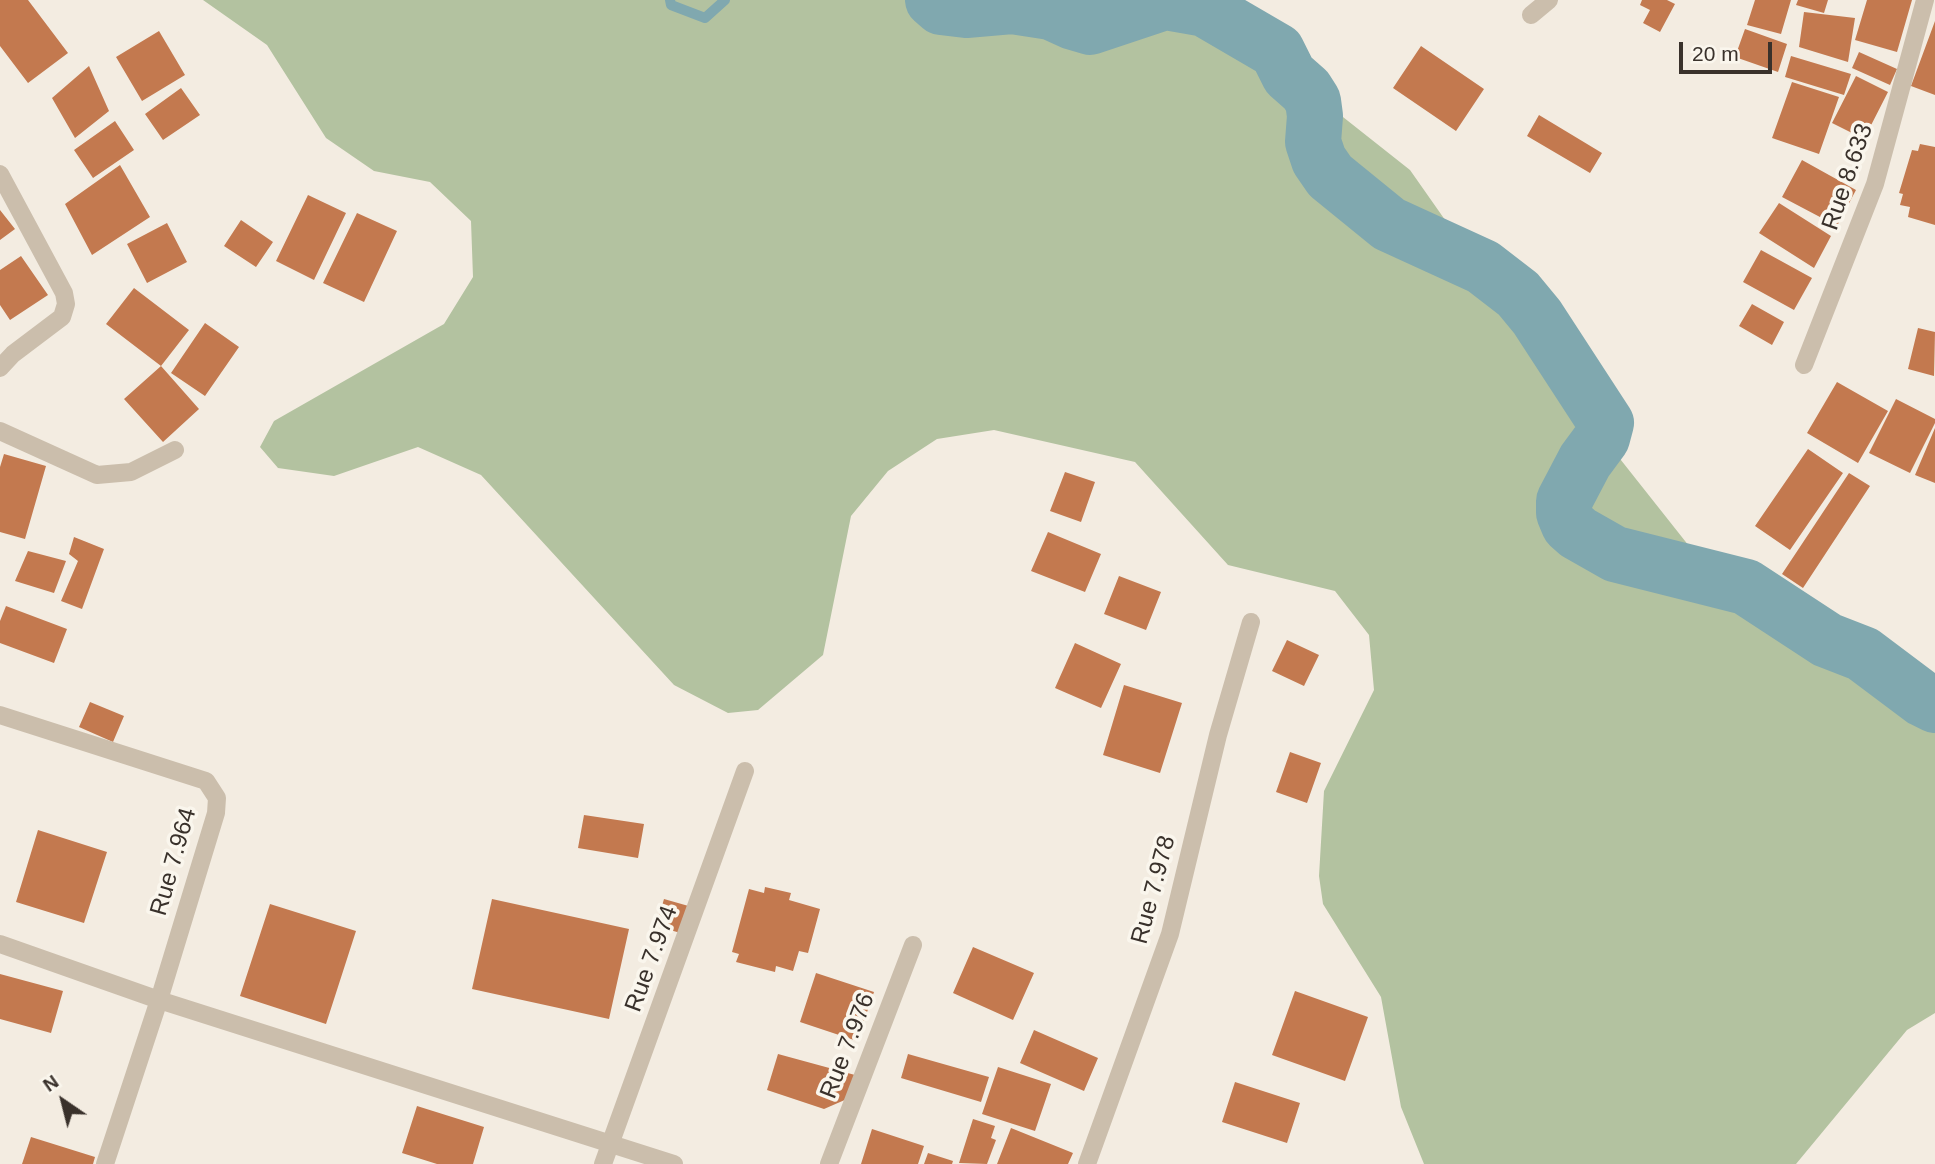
<!DOCTYPE html>
<html>
<head>
<meta charset="utf-8">
<style>
  body { margin:0 }
  #map { position:relative; width:1935px; height:1164px; overflow:hidden; background:#f3ece1; font-family:Helvetica,sans-serif }
  canvas { display:block }
  .north { position:absolute; left:28px; top:1066px; width:70px; height:70px; -webkit-text-stroke:5px #faf6ed; paint-order:stroke; rotate:325deg; font-size:19px; font-weight:700; line-height:28px; text-align:center; color:#39312b }
  .north::after { content:''; display:block; margin:auto; width:24px; height:32px; background:#39312b; clip-path:polygon(50% 0,100% 100%,50% 72%,0 100%) }
  .scale { position:absolute; left:1679px; top:42px; width:93px; height:32px; box-sizing:border-box; border:4px solid #39312b; border-top:0; padding-left:9px; font-size:21px; line-height:24px; white-space:nowrap; color:#39312b; -webkit-text-stroke:5px #faf6ed; paint-order:stroke }
</style>
</head>
<body>
<div id="map">
<canvas width="1935" height="1164"></canvas>
<div class="north">N</div>
<div class="scale">20 m</div>
</div>
<script>
const ctx = document.querySelector('canvas').getContext('2d');
ctx.lineJoin = 'round';
function paint(path, color) {
  ctx.fillStyle = color;
  ctx.fill(path, 'evenodd');
}
function poly(rows) {
  const path = new Path2D();
  for (const r of rows) {
    path.moveTo(r[0], r[1]);
    for (let i = 2; i < r.length; i += 2) path.lineTo(r[i], r[i + 1]);
  }
  return path;
}
function strokePath(path, color, width, dash) {
  ctx.strokeStyle = color;
  ctx.lineWidth = width;
  ctx.lineCap = dash ? 'butt' : 'round';
  ctx.setLineDash(dash || []);
  ctx.stroke(path);
}
function drawText(font, color, halo, rows, align = 'center') {
  ctx.font = font + ' Helvetica,sans-serif';
  ctx.lineWidth = 7;
  ctx.setLineDash([]);
  ctx.textBaseline = 'middle';
  ctx.strokeStyle = halo;
  ctx.fillStyle = color;
  for (const [text, x, y, turn = 0] of rows) {
    ctx.save();
    ctx.translate(x, y);
    ctx.rotate((+turn || 0) * Math.PI / 180);
    ctx.textAlign = isNaN(turn) ? turn : align;
    if (halo) ctx.strokeText(text, 0, 0);
    ctx.fillText(text, 0, 0);
    ctx.restore();
  }
}
paint(poly([
  [203,0,1195,0,1410,170,1556,378,1689,546,1854,676,1935,708,1935,1013,1907,1030,1796,1164,1424,1164,1401,1107,1381,997,1323,904,1319,876,1324,791,1374,690,1369,635,1335,591,1228,565,1135,462,994,430,937,439,888,471,851,516,823,655,758,710,728,713,674,685,481,475,418,447,334,476,278,468,260,447,274,421,444,324,473,277,471,221,430,182,374,171,326,138,267,45]
]), '#b3c2a0');
strokePath(poly([
  [670,0,671,5,705,18,725,0]
]), '#80a8af', 10);
strokePath(poly([
  [933,0,941,7,966,10,1012,6,1051,12,1073,22,1090,27,1165,2,1205,9,1277,51,1289,75,1306,90,1313,101,1315,116,1313,142,1319,160,1330,176,1389,224,1483,267,1518,294,1537,317,1606,423,1602,438,1585,461,1564,501,1564,513,1569,525,1578,533,1615,554,1746,587,1827,640,1863,654,1923,699,1935,705]
]), '#80a8af', 56);
paint(poly([
  [0,0,28,0,68,53,28,83,0,46],
  [1642,0,1667,0,1675,4,1660,32,1643,23,1650,10,1640,5],
  [1755,0,1791,0,1781,34,1747,25],
  [1798,0,1828,0,1824,13,1796,5],
  [1867,0,1912,0,1897,52,1855,40],
  [1804,12,1855,18,1848,62,1799,47],
  [1935,21,1935,95,1911,86],
  [1745,29,1787,44,1778,72,1735,57],
  [159,31,185,75,142,101,116,57],
  [1421,46,1484,89,1456,131,1393,88],
  [1859,52,1897,69,1890,85,1852,68],
  [1791,56,1851,74,1844,95,1785,77],
  [89,66,109,111,75,138,52,98],
  [1856,76,1888,92,1864,139,1832,123],
  [1792,82,1839,97,1819,154,1772,138],
  [181,88,200,115,163,140,145,114],
  [1539,115,1602,153,1590,173,1527,136],
  [115,121,134,150,93,178,74,150],
  [1920,144,1935,147,1935,225,1908,217,1910,207,1900,205,1903,194,1899,193,1912,150,1918,151],
  [1802,160,1856,190,1837,226,1782,197],
  [120,165,150,217,92,255,65,204],
  [308,195,346,213,314,280,276,261],
  [1779,203,1831,236,1814,268,1759,233],
  [0,210,15,229,0,240],
  [357,213,397,231,364,302,323,283],
  [241,220,273,242,256,267,224,246],
  [167,223,187,262,147,283,127,244],
  [1761,250,1812,278,1794,310,1743,282],
  [21,256,48,295,10,320,0,305,0,270],
  [134,288,189,330,161,366,106,324],
  [1752,304,1784,322,1772,345,1739,326],
  [205,323,239,347,205,396,171,373],
  [1918,328,1935,332,1934,376,1908,369],
  [161,366,199,409,163,442,124,399],
  [1837,382,1888,411,1858,463,1807,433],
  [1896,399,1935,419,1935,423,1910,473,1869,453],
  [1935,428,1935,483,1915,475],
  [1808,449,1843,473,1790,550,1755,526],
  [4,454,46,466,25,539,0,532,0,467],
  [1065,472,1095,482,1081,522,1050,511],
  [1849,473,1870,486,1803,588,1782,574],
  [1048,532,1101,554,1085,592,1031,571],
  [74,537,104,549,82,609,61,601,78,561,69,554],
  [28,551,66,561,54,593,15,581],
  [1119,576,1161,592,1146,630,1104,614],
  [6,606,67,629,54,663,0,643,0,621],
  [1287,640,1319,655,1304,686,1272,671],
  [1075,643,1121,664,1101,708,1055,688],
  [1124,685,1182,703,1160,773,1103,755],
  [90,702,124,716,113,742,79,727],
  [1290,752,1321,763,1307,803,1276,792],
  [584,815,644,824,638,858,578,848],
  [38,830,107,852,84,923,16,902],
  [765,887,791,893,789,900,820,909,808,953,799,951,793,971,776,966,775,972,736,962,739,954,732,952,749,889,764,893],
  [492,899,629,929,609,1019,472,989],
  [664,899,692,907,684,934,656,926],
  [270,904,356,931,326,1024,240,996],
  [973,947,1034,973,1013,1020,953,993],
  [816,973,874,992,857,1041,800,1022],
  [0,974,63,991,51,1033,0,1019],
  [1295,991,1368,1017,1345,1081,1272,1055],
  [1034,1030,1098,1058,1084,1091,1020,1063],
  [778,1054,855,1075,847,1099,824,1109,767,1090],
  [908,1054,989,1077,981,1102,901,1078],
  [998,1067,1051,1084,1035,1131,982,1114],
  [1235,1082,1300,1103,1287,1143,1222,1122],
  [417,1106,484,1127,473,1164,437,1164,402,1153],
  [973,1119,995,1126,991,1138,996,1140,987,1164,959,1163],
  [1011,1128,1073,1153,1068,1164,997,1164],
  [872,1129,924,1146,918,1164,861,1164],
  [31,1137,95,1157,93,1164,22,1164],
  [928,1153,953,1161,952,1164,924,1164]
]), '#c3794f');
strokePath(poly([
  [1531,15,1549,0],
  [0,174,64,293,66,304,62,317,13,354,0,368],
  [1804,365,1875,184,1925,0],
  [0,431,97,475,131,472,175,450],
  [0,715,206,781,217,798,216,813,159,1000,105,1164],
  [0,944,159,1000,674,1164],
  [603,1164,745,771],
  [829,1164,913,945],
  [1087,1164,1170,934,1218,735,1251,622]
]), '#cbbeac', 18);
drawText('24px', '#39312b', '#faf6ed', [
  ["Rue 8.633",1848,177,-71],
  ["Rue 7.964",174,862,-74],
  ["Rue 7.978",1154,890,-75],
  ["Rue 7.974",652,959,-70],
  ["Rue 7.976",848,1046,-69]
]);
</script>
</body>
</html>
